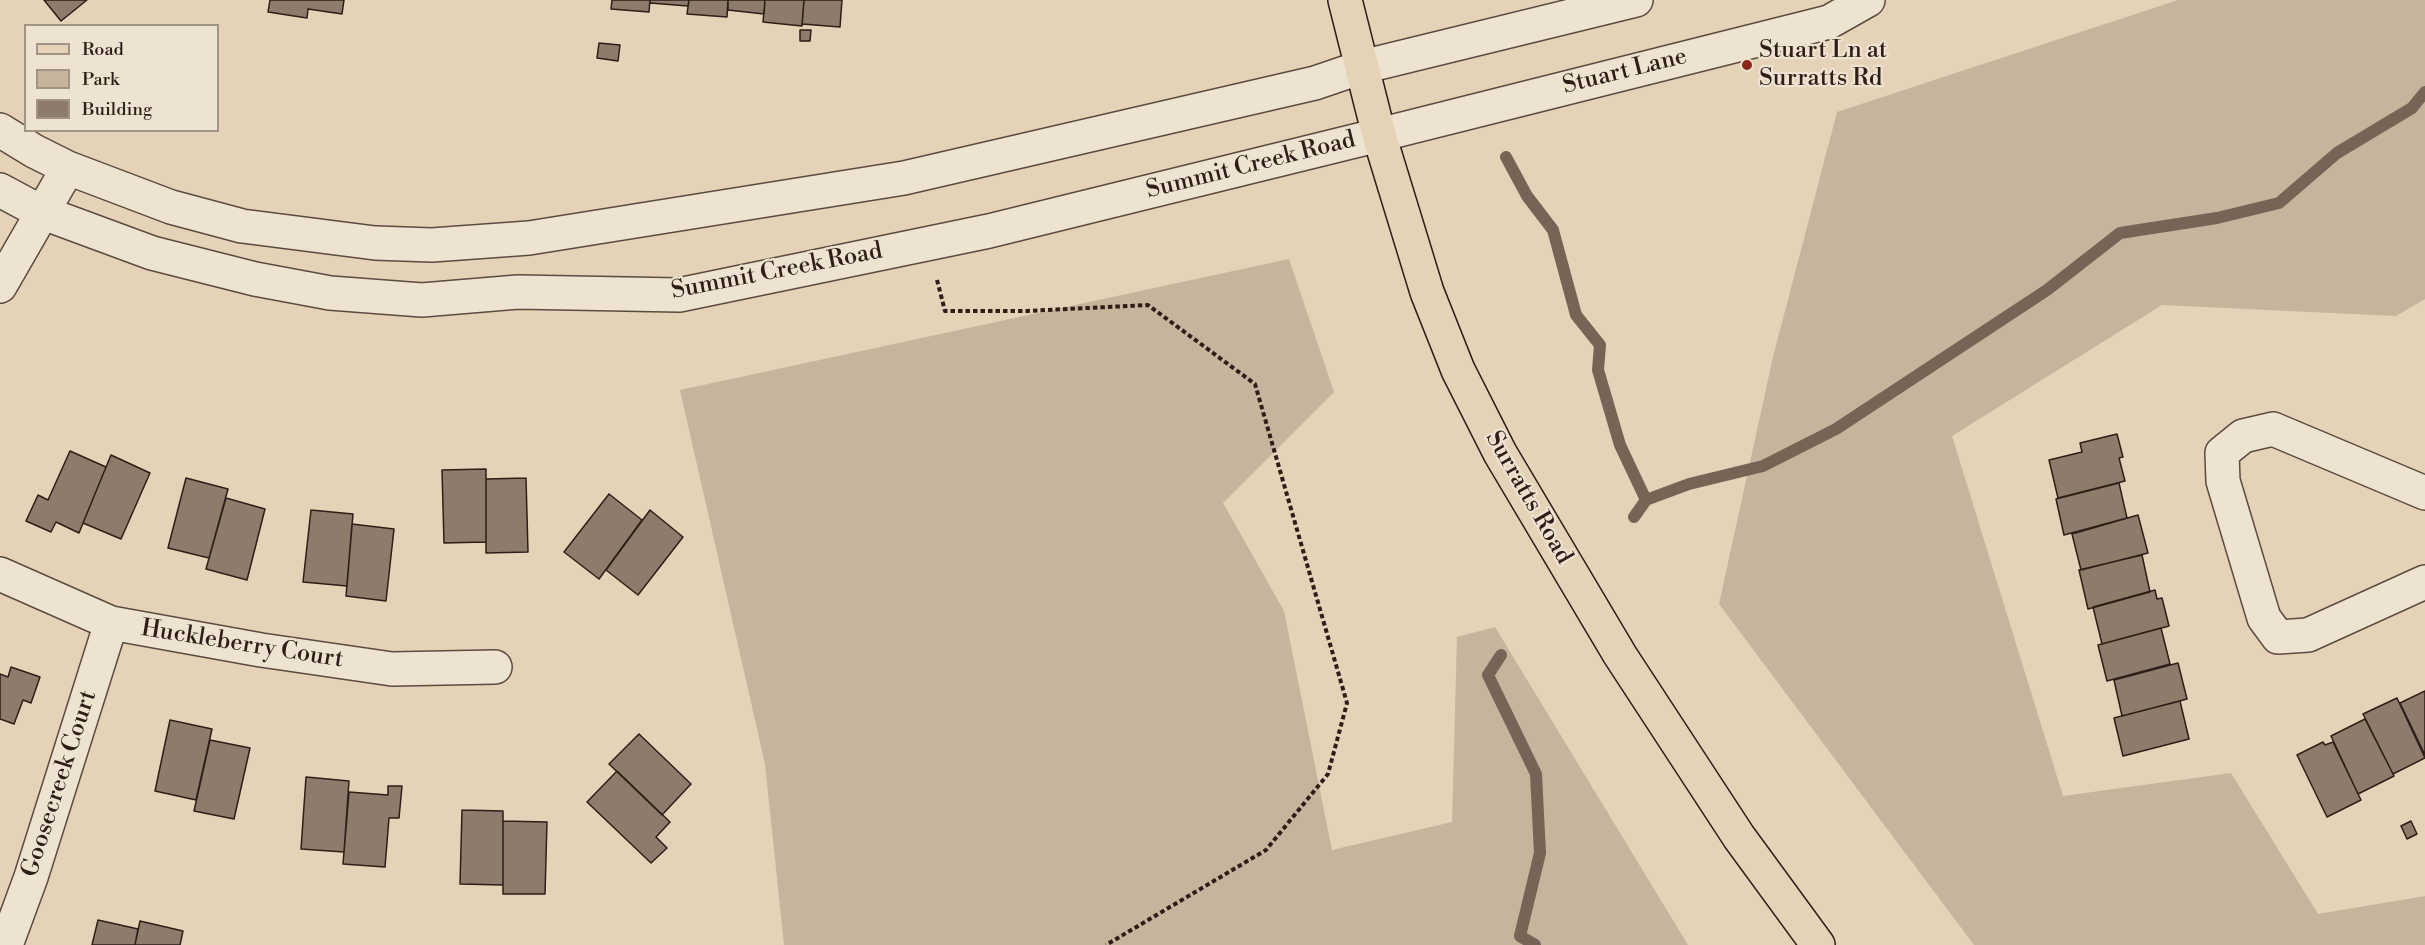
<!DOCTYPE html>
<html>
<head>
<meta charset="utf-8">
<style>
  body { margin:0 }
  #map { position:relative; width:2425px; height:945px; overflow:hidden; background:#e5d3b7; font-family:"Libre Bodoni",serif }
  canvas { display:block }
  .legend { position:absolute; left:24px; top:24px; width:195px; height:108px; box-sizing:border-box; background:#eee2d0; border:2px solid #a19486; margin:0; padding:8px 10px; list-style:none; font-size:18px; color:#2d1e18 }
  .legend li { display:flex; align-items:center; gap:12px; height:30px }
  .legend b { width:30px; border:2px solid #a19486 }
</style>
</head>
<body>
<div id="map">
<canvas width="2425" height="945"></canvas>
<ul class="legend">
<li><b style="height:8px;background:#e5d3b7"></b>Road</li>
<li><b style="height:16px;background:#c6b49c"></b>Park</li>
<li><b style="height:16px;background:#8d7c6b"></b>Building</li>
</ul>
</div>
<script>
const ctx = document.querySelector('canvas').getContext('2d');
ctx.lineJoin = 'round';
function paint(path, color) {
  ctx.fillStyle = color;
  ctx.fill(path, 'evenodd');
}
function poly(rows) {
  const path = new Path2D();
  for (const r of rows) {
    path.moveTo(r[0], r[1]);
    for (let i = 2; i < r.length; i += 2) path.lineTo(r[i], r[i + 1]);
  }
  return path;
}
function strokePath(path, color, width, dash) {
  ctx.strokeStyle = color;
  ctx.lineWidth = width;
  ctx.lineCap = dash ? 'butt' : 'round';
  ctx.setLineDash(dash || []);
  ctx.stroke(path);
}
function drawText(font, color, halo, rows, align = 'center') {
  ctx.font = font + ' "Libre Bodoni",serif';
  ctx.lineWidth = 4.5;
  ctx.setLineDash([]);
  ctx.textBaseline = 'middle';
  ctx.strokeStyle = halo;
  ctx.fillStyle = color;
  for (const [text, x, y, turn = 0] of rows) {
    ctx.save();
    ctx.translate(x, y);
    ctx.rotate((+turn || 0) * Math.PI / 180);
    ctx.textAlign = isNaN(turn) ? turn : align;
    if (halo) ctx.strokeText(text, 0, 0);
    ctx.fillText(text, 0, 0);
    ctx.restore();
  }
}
paint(poly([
  [2178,0,2425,0,2425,299,2396,316,2162,305,1952,436,2063,796,2231,773,2318,914,2425,896,2425,945,1974,945,1719,604,1773,357,1837,112],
  [1289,259,1334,392,1223,503,1284,611,1332,850,1452,822,1457,637,1495,627,1688,945,784,945,765,764,680,390]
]), '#c6b49c');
strokePath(poly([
  [1506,157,1527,196,1553,230,1576,315,1600,345,1598,370,1620,445,1646,500],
  [1634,517,1646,500,1689,484,1763,466,1836,429,2047,290,2120,233,2217,218,2279,203,2337,153,2412,108,2425,92],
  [1501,655,1488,675,1536,774,1540,853,1520,936,1535,945]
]), '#766557', 12);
const building = poly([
  [44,0,87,0,61,21,44,0],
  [270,0,344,0,342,14,308,9,307,18,268,12,270,0],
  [612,0,650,0,649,12,611,9,612,0],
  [650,0,689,0,688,6,650,3,650,0],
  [689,0,728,0,727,17,687,14,689,0],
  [728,0,765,0,764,14,728,10,728,0],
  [765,0,804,0,802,26,763,22,765,0],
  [804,0,842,0,840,27,802,24,804,0],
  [800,30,811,30,810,41,800,41,800,30],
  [599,43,620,45,618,61,597,58,599,43],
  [2117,434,2123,457,2119,458,2125,481,2058,498,2049,460,2082,452,2080,443,2117,434],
  [70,451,106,467,79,533,56,522,51,532,26,521,38,495,48,500,70,451],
  [111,455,150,473,121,539,83,523,111,455],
  [486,469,486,542,444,543,442,470,486,469],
  [186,478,228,489,209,558,168,548,186,478],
  [526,478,528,552,486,553,486,479,526,478],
  [2119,483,2127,518,2064,535,2056,499,2119,483],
  [609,494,642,520,599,579,564,552,609,494],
  [226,498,265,509,247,580,206,569,226,498],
  [311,510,353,514,347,586,303,582,311,510],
  [650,510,683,537,638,595,606,570,650,510],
  [2138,515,2148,553,2081,570,2072,534,2138,515],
  [352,524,394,529,386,601,346,596,352,524],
  [2142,555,2150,592,2088,609,2079,570,2142,555],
  [2155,590,2157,599,2162,598,2169,626,2102,644,2093,607,2155,590],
  [2161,628,2170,664,2107,681,2098,645,2161,628],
  [2178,663,2187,699,2122,716,2114,680,2178,663],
  [11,667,40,677,31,703,23,700,14,724,0,719,0,674,8,677,11,667],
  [2425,691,2425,755,2400,703,2425,691],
  [2397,698,2425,758,2393,774,2363,714,2397,698],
  [2180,701,2189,739,2123,756,2114,718,2180,701],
  [2365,719,2394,776,2358,794,2331,736,2365,719],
  [170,720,212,729,196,800,155,791,170,720],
  [639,734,691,784,662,815,609,764,639,734],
  [210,740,250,748,234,819,194,811,210,740],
  [2323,742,2325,745,2333,742,2361,800,2327,817,2297,755,2323,742],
  [617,771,670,822,656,837,667,848,651,863,587,802,617,771],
  [306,777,349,781,344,852,301,849,306,777],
  [388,786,402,786,399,818,389,818,385,867,343,864,349,792,388,795,388,786],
  [462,810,503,811,503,885,460,884,462,810],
  [503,821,547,822,545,894,503,894,503,821],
  [2411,821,2417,834,2407,839,2401,826,2411,821],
  [98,920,138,929,135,945,92,945,98,920],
  [140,921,183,931,180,945,135,945,140,921]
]);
paint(building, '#8d7c6b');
strokePath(building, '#2d1e18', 1.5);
const minor = poly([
  [0,130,34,151,68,168,171,207,242,226,375,243,432,245,529,238,904,178,1315,83,1362,67,1636,0],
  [0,190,41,212,152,253,255,279,330,293,422,300,518,292,679,295,989,231,1379,135,1829,22,1868,0],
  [0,286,68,168],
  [2425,493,2273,429,2243,436,2222,453,2223,481,2264,618,2278,637,2308,635,2425,582],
  [0,574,111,623,261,650,392,669,495,667],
  [6,945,31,877,111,623]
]);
const major = poly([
  [1345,0,1379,135,1427,292,1458,370,1500,453,1620,655,1739,837,1818,945]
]);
strokePath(minor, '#5b4b40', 36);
strokePath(major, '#2d1e18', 36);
strokePath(poly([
  [937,280,945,311,1027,311,1148,305,1255,384,1347,703,1328,774,1266,850,1106,945]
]), '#2d1e18', 4, [4.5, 3]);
strokePath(minor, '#eee2d0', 33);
strokePath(major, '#e5d3b7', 33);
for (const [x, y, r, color] of [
  [1747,65,6,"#8f2418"]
]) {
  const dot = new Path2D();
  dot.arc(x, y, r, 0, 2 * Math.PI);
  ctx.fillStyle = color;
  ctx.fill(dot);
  strokePath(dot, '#eee2d0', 2);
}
drawText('24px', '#2d1e18', '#eee2d0', [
  ["Stuart Ln at",1759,51],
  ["Surratts Rd",1759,79]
], 'left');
drawText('24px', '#2d1e18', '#eee2d0', [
  ["Stuart Lane",1625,72,-14],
  ["Summit Creek Road",1251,166,-14],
  ["Summit Creek Road",777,272,-11],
  ["Surratts Road",1528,498,60],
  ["Huckleberry Court",242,645,9],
  ["Goosecreek Court",60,784,-72]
]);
</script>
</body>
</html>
